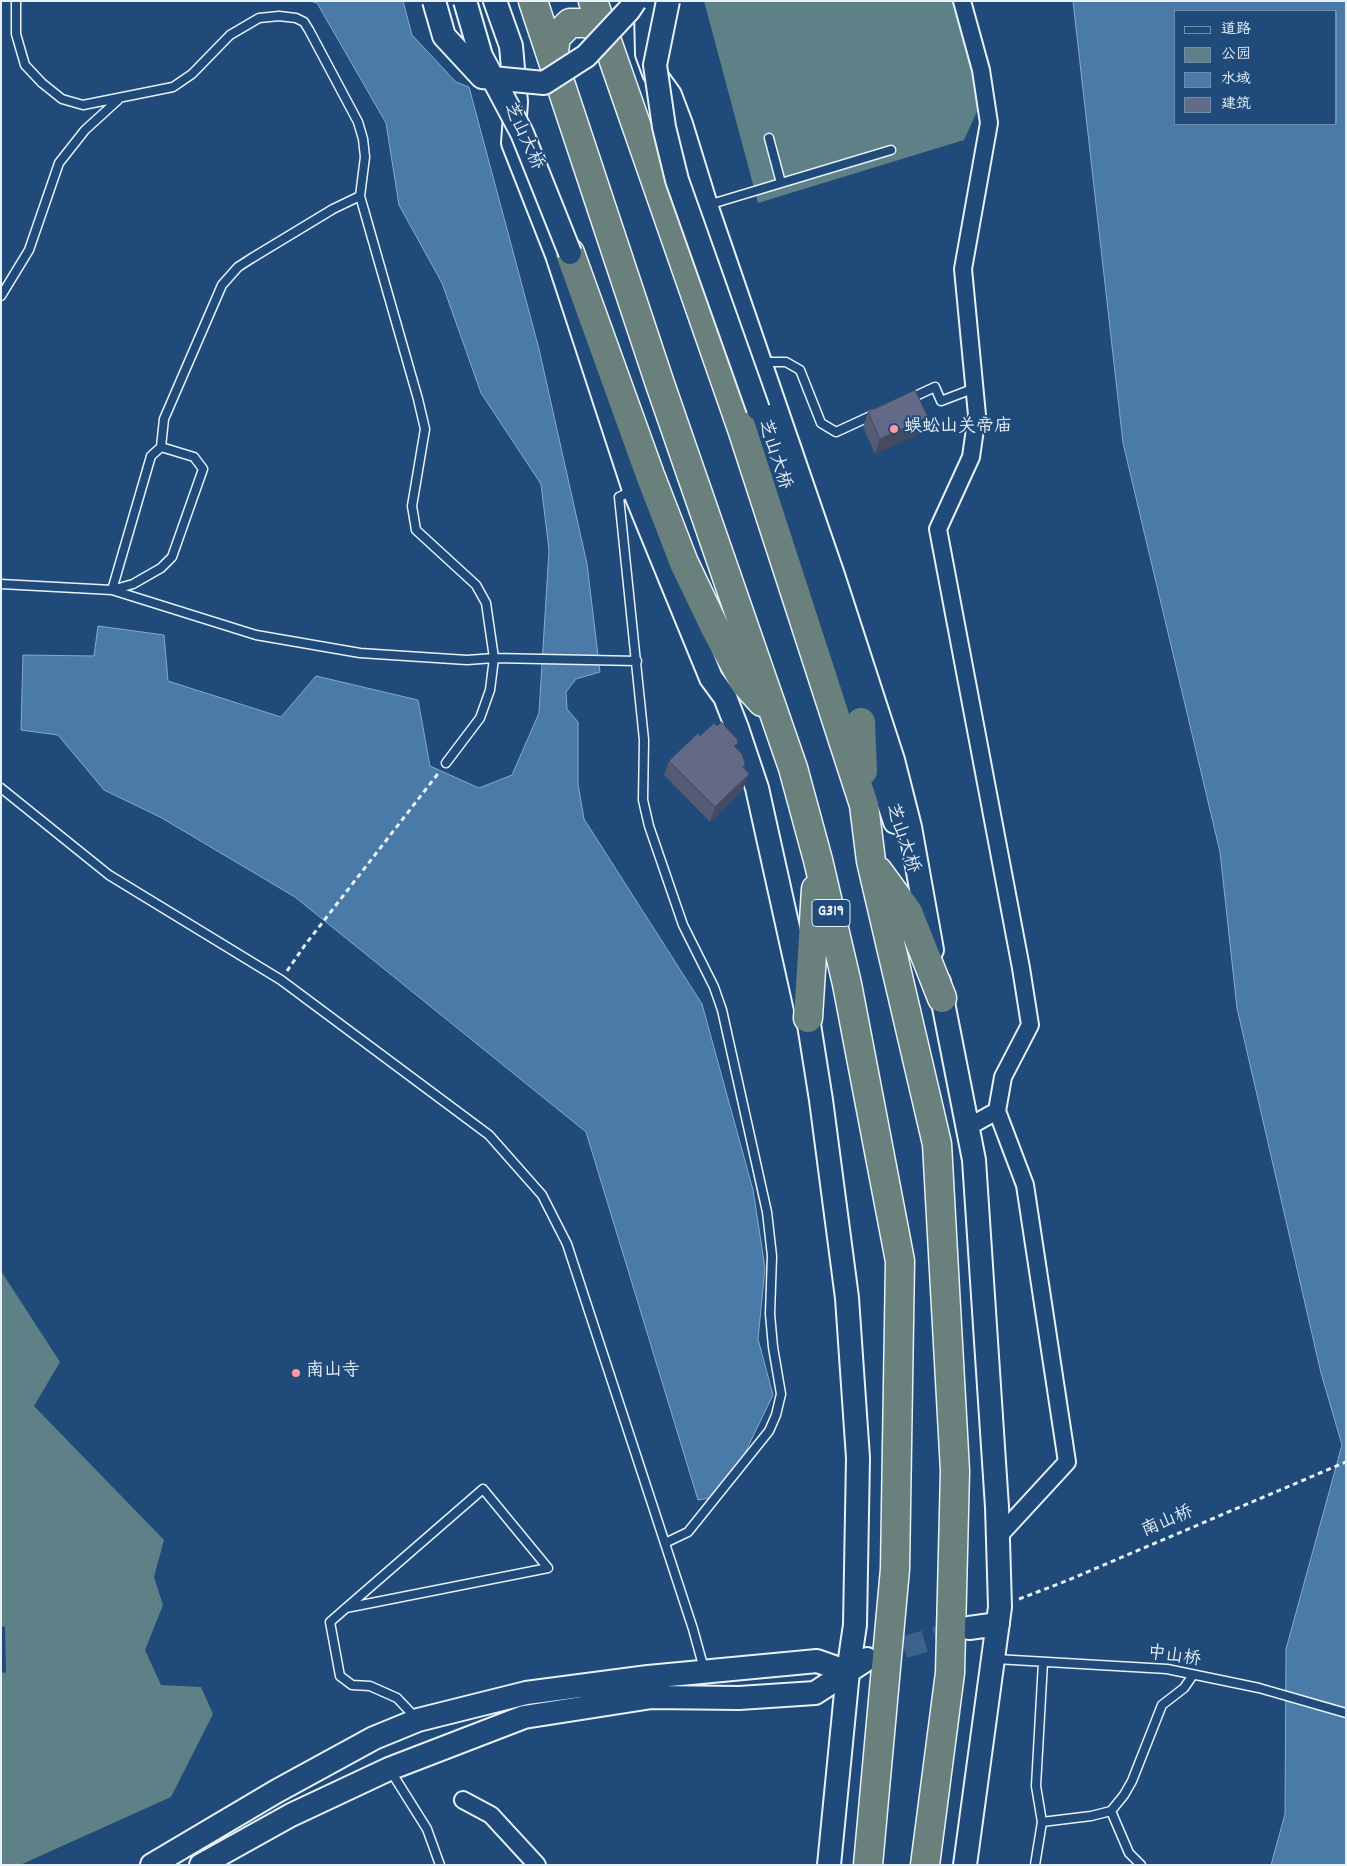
<!DOCTYPE html>
<html>
<head>
<meta charset="utf-8">
<style>
  body { margin:0 }
  #map { position:relative; width:1347px; height:1866px; overflow:hidden; background:#1f4a7a; font-family:Dekko,"LXGW WenKai TC",sans-serif }
  canvas { display:block }
  .frame { position:absolute; inset:0; border:2px solid #e8f1f8; pointer-events:none }
  .legend { position:absolute; left:1174px; top:10px; width:162px; height:115px; box-sizing:border-box; background:#1f4a7a; border:1px solid #6f8dac; margin:0; padding:6px 9px; list-style:none; font-size:15px; color:#e8f1f8 }
  .legend li { display:flex; align-items:center; gap:10px; height:25px }
  .legend b { width:25px; border:1px solid #6f8dac }
</style>
</head>
<body>
<div id="map">
<canvas width="1347" height="1866"></canvas>
<div class="frame"></div>
<ul class="legend">
<li><b style="height:6px;background:#1f4a7a"></b>道路</li>
<li><b style="height:14px;background:#5d8186"></b>公园</li>
<li><b style="height:14px;background:#4a7aa7"></b>水域</li>
<li><b style="height:14px;background:#636a88"></b>建筑</li>
</ul>
</div>
<script>
const ctx = document.querySelector('canvas').getContext('2d');
ctx.lineJoin = 'round';
function paint(path, color) {
  ctx.fillStyle = color;
  ctx.fill(path, 'evenodd');
}
function poly(rows) {
  const path = new Path2D();
  for (const r of rows) {
    path.moveTo(r[0], r[1]);
    for (let i = 2; i < r.length; i += 2) path.lineTo(r[i], r[i + 1]);
  }
  return path;
}
function strokePath(path, color, width, dash) {
  ctx.strokeStyle = color;
  ctx.lineWidth = width;
  ctx.lineCap = dash ? 'butt' : 'round';
  ctx.setLineDash(dash || []);
  ctx.stroke(path);
}
function drawText(font, color, halo, rows, align = 'center') {
  ctx.font = font + ' Dekko,"LXGW WenKai TC",sans-serif';
  ctx.lineWidth = 4;
  ctx.setLineDash([]);
  ctx.textBaseline = 'middle';
  ctx.strokeStyle = halo;
  ctx.fillStyle = color;
  for (const [text, x, y, turn = 0] of rows) {
    ctx.save();
    ctx.translate(x, y);
    ctx.rotate((+turn || 0) * Math.PI / 180);
    ctx.textAlign = isNaN(turn) ? turn : align;
    if (halo) ctx.strokeText(text, 0, 0);
    ctx.fillText(text, 0, 0);
    ctx.restore();
  }
}
paint(poly([
  [704,1,952,1,981,103,964,140,758,203],
  [1,1271,60,1362,34,1406,164,1540,154,1577,163,1605,145,1650,161,1685,201,1687,213,1714,171,1797,20,1865,1,1865,1,1672,6,1673,5,1627,1,1626]
]), '#5d8186');
const water = poly([
  [310,1,403,1,412,35,456,82,469,87,539,349,587,564,600,672,576,679,566,692,567,709,578,722,578,784,584,819,702,1004,753,1190,765,1268,758,1339,773,1395,743,1457,710,1498,698,1500,586,1132,295,897,160,817,104,790,58,735,21,730,23,655,94,656,98,626,164,635,168,681,281,717,316,676,418,700,430,766,479,788,512,775,539,713,549,550,541,484,481,393,442,283,399,205,386,123,317,3,310,1],
  [1073,1,1346,1,1346,1865,1271,1865,1285,1814,1286,1649,1342,1445,1321,1373,1237,1008,1220,852,1123,443,1073,1],
  [1176,11,1336,11,1336,124,1176,124,1176,11]
]);
paint(water, '#4a7aa7');
strokePath(water, '#89aac7', 1);
strokePath(poly([
  [872,1657,966,1629]
]), '#3d638d', 22, [22, 11]);
const lane = poly([
  [16,1,16,34,25,65,42,83,62,99,83,105,173,87,192,74,230,35,259,18,279,16,296,18,304,22,309,30,358,122,363,139,365,157,360,196,418,399,425,429,412,506,416,530,476,585,486,603,494,658,490,690,480,718,446,763],
  [769,138,781,183],
  [708,205,891,150],
  [1,296,29,250,59,163,85,130,118,100],
  [764,362,786,362,800,370,821,423,836,432,873,415],
  [909,399,935,387,941,401,975,388],
  [161,447,194,457,203,469,172,557,161,568,133,584,112,590,151,456,161,447],
  [161,447,164,419,222,285,238,267,252,258,333,209,360,196],
  [632,491,619,497,644,740,643,800,649,826,683,925,714,987,722,1010,767,1212,772,1256,770,1314,773,1347,781,1394,776,1415,769,1431,688,1532,665,1543],
  [1,584,112,590,256,635,360,653,467,660,494,658,637,661],
  [1,788,109,875,281,980,489,1135,542,1195,567,1244,693,1629,704,1669],
  [346,1608,548,1568,483,1489,346,1608,330,1622,340,1676,352,1685,370,1686,397,1698,415,1717],
  [996,1659,1167,1669,1259,1688,1346,1713],
  [390,1770,427,1829,440,1865],
  [1111,1811,1129,1853,1141,1865],
  [1042,1822,1091,1816,1111,1811,1124,1795,1132,1781,1162,1705,1184,1688,1193,1675],
  [1035,1865,1042,1822,1036,1786,1043,1662]
]);
const street = poly([
  [962,1,981,70,989,123,963,269,977,415,971,457,938,529,1021,968,1030,1025,1003,1077,997,1111,1025,1185,1067,1462,997,1538],
  [968,1127,997,1111],
  [463,1800,491,1815,537,1865]
]);
const secondary = poly([
  [495,1,511,46,516,102,513,143,557,255,634,490,711,678,725,697,737,728,757,788,808,1018,821,1100,847,1298,858,1458,855,1625,848,1672,829,1865],
  [643,1,646,12,647,54,654,73,670,95,681,124,706,205,833,575,893,760,910,827,932,950],
  [758,409,895,822],
  [939,982,974,1160,997,1507,1000,1607,965,1865],
  [969,1628,998,1624],
  [152,1865,277,1791,374,1738,418,1720,526,1693,648,1677,817,1661,848,1672],
  [201,1865,291,1815,389,1769,524,1717,652,1697,739,1698,815,1693,867,1659]
]);
const highway = poly([
  [533,1,660,384,793,768,818,860,847,984,900,1261,895,1569,868,1865],
  [593,1,742,429,864,805,871,861,937,1144,955,1471,950,1673,925,1865],
  [553,58,556,37,570,23,588,23,603,32],
  [570,253,650,475,684,563,715,628,744,682,762,702],
  [861,722,863,771],
  [878,871,908,912,942,998],
  [808,1018,816,889]
]);
strokePath(lane, '#e8f1f8', 11);
strokePath(street, '#e8f1f8', 20);
strokePath(secondary, '#e8f1f8', 26);
strokePath(highway, '#e8f1f8', 31);
strokePath(poly([
  [287,971,305,945,440,771],
  [1019,1599,1066,1581,1346,1462]
]), '#e8f1f8', 3, [5, 4]);
strokePath(lane, '#1f4a7a', 8);
strokePath(street, '#1f4a7a', 16);
strokePath(secondary, '#1f4a7a', 22);
strokePath(highway, '#6a807d', 28);
const secondaryBridge = poly([
  [434,1,444,36,482,77,544,83,586,56,629,10,635,1],
  [465,1,481,56,522,133,570,253],
  [668,1,655,65,664,127,677,180,758,409]
]);
strokePath(secondaryBridge, '#e8f1f8', 26, []);
strokePath(secondaryBridge, '#1f4a7a', 22);
paint(poly([
  [868,412,928,417,923,432,875,454,863,427],
  [717,726,736,748,745,764,744,768,743,789,710,822,664,775,669,761,700,736]
]), '#555b75');
paint(poly([
  [928,417,923,432,875,454,880,439],
  [749,774,743,789,710,822,715,807]
]), '#454a5f');
const building = poly([
  [915,390,928,417,880,439,868,412,915,390],
  [721,722,737,739,738,743,734,746,742,754,745,764,743,767,749,774,715,807,669,761,698,733,700,736,714,723,717,726,721,722]
]);
paint(building, '#636a88');
strokePath(building, '#454a5f', 1);
for (const [x, y, r, color] of [
  [894,429,5,"#ff9aa2"],
  [296,1373,5,"#ff9aa2"]
]) {
  const dot = new Path2D();
  dot.arc(x, y, r, 0, 2 * Math.PI);
  ctx.fillStyle = color;
  ctx.fill(dot);
  strokePath(dot, '#1f4a7a', 2);
}
for (const [x, y, w] of [
  [831,913,38]
]) {
  const box = new Path2D();
  box.roundRect(x - w / 2, y - 13.5, w, 27, 4);
  ctx.fillStyle = '#1f4a7a';
  ctx.fill(box);
  strokePath(box, '#e8f1f8', 1);
}
drawText('bold 16px', '#e8f1f8', null, [
  ["G319",831,913]
]);
drawText('18px', '#e8f1f8', '#1f4a7a', [
  ["芝山大桥",522,137,65],
  ["芝山大桥",773,455,72],
  ["芝山大桥",901,839,71],
  ["南山桥",1168,1523,-23],
  ["中山桥",1174,1658,8]
]);
drawText('18px', '#e8f1f8', '#1f4a7a', [
  ["蜈蚣山关帝庙",904,429],
  ["南山寺",306,1373]
], 'left');
</script>
</body>
</html>
